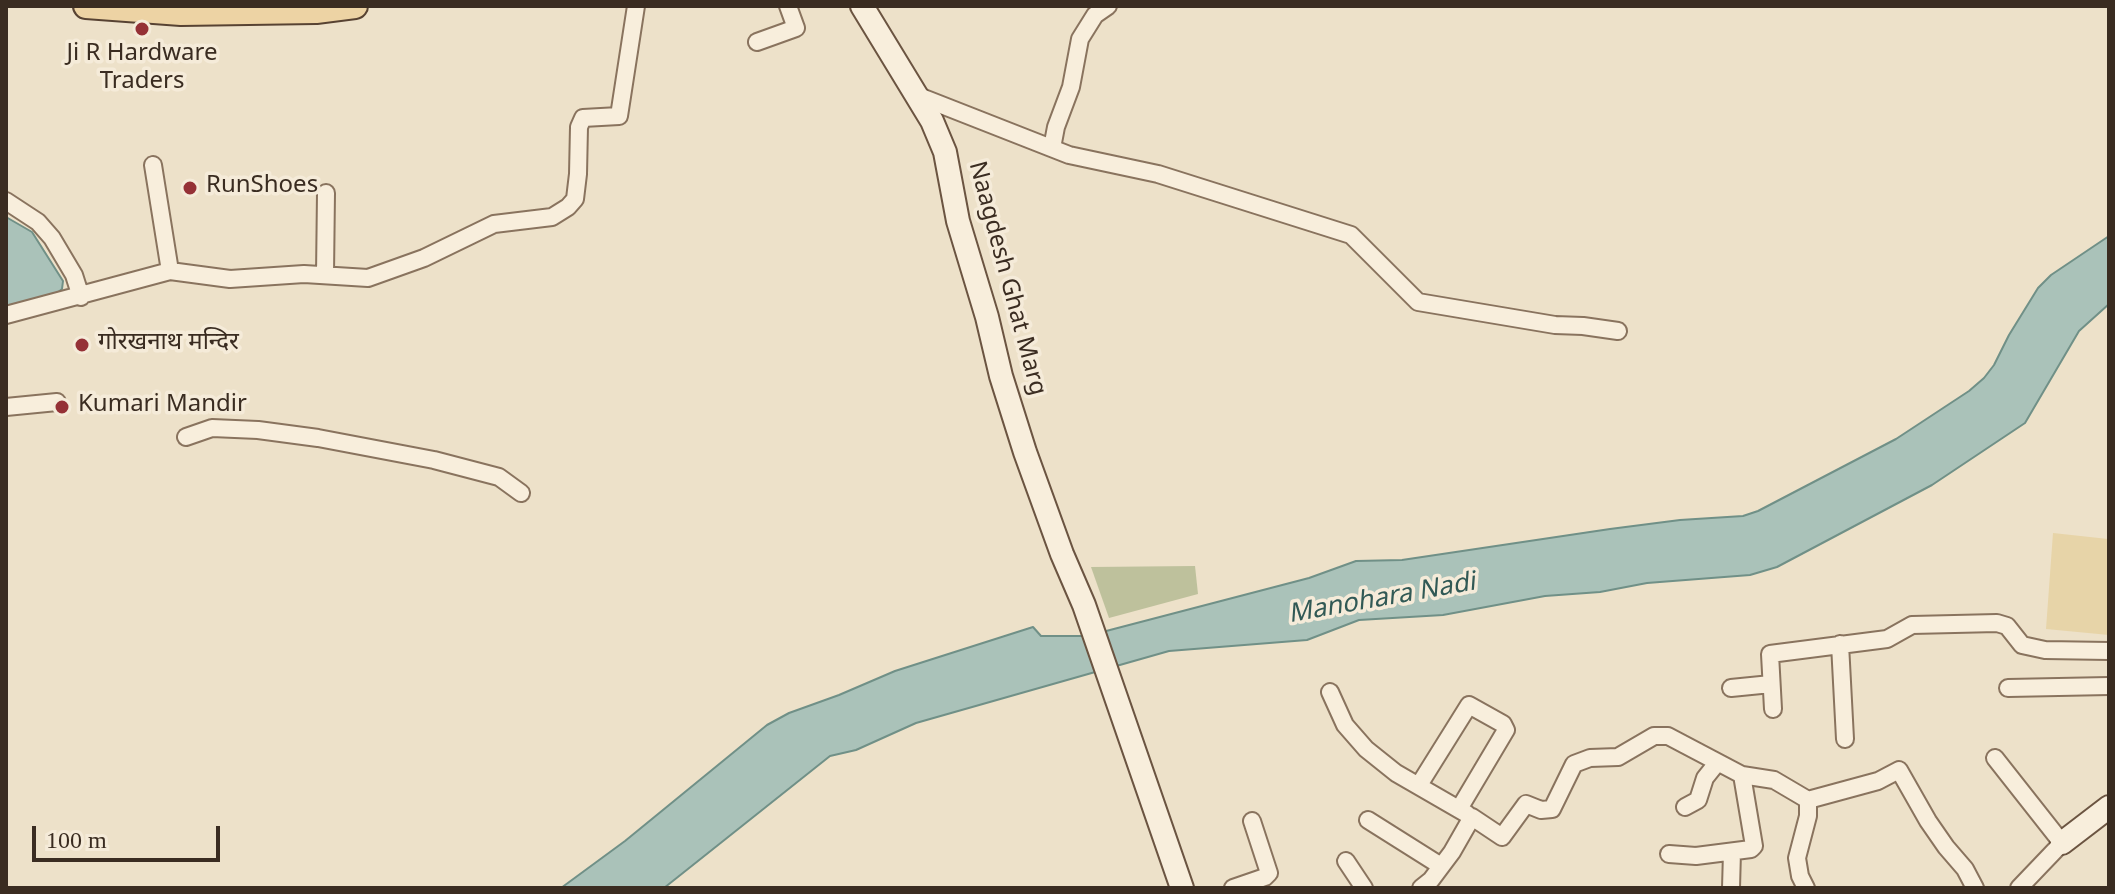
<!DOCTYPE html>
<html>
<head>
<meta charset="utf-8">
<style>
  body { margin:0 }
  #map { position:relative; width:2115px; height:894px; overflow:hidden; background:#ede1c9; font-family:Georgia,serif }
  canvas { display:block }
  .frame { position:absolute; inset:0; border:8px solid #3a2c21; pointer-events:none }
  .scale { position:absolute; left:32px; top:826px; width:188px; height:36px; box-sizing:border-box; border:4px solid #3a2c21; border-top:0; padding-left:10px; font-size:24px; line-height:28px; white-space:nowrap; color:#3a2c21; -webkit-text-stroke:6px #f5ebd9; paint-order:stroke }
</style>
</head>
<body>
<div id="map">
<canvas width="2115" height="894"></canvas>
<div class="frame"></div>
<div class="scale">100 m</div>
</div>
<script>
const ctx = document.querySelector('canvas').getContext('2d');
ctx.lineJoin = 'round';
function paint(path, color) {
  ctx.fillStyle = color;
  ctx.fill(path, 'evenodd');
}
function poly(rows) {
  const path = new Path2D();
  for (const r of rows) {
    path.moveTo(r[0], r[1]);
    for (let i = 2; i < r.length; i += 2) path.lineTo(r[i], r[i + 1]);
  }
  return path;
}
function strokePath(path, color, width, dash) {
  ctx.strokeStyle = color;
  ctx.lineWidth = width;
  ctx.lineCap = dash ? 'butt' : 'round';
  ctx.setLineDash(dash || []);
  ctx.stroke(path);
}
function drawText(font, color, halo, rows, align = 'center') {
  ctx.font = font + ' Georgia,"Noto Sans Devanagari",serif';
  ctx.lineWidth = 7;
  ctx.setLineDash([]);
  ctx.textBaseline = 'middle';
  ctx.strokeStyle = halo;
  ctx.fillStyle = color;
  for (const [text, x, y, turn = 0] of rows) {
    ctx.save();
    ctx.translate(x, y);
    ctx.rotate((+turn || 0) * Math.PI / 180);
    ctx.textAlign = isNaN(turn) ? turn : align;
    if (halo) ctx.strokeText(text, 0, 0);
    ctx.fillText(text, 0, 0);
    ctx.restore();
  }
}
paint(poly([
  [2053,533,2108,539,2109,537,2109,635,2046,629]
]), '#e7d4a8');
paint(poly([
  [1195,566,1198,594,1109,618,1091,567]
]), '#bec19c');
const water = poly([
  [6,217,32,232,63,281,62,289,56,294,16,309,6,305,6,217],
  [2109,236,2109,304,2079,331,2025,423,1932,485,1777,567,1750,575,1647,583,1600,592,1545,596,1443,615,1359,620,1307,640,1169,651,916,723,856,750,830,756,664,888,561,888,625,841,767,725,789,713,839,695,895,671,1033,627,1041,636,1087,636,1309,578,1356,561,1402,560,1610,529,1680,520,1743,516,1758,511,1896,439,1969,391,1984,378,1994,365,2009,335,2038,288,2051,275,2109,236]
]);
paint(water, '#aac2b9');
strokePath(water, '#709087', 2);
const street = poly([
  [757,42,796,28,788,6],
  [916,95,1069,155,1158,174,1351,235,1418,302,1555,325,1583,326,1618,331],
  [1052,148,1056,127,1071,87,1080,39,1095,15,1108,6],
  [153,165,170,271],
  [6,201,38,222,52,238,74,275,81,297],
  [325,274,326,193],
  [6,315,170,271,230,279,304,274,368,278,424,258,494,224,552,217,568,207,575,199,578,174,579,127,583,118,619,116,636,6],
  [6,407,57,402],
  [186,437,212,428,258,430,318,438,434,460,499,477,521,493],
  [1840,644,1845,739],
  [1731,688,1771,684],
  [2008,688,2109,686],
  [1330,692,1345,725,1366,749,1396,773,1467,814],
  [1773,709,1770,654,1887,639,1912,625,1997,623,2007,626,2022,645,2045,650,2109,651],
  [1995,758,2062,843,2019,888],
  [1419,785,1469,705,1503,724,1506,730,1459,809],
  [1685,807,1698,800,1705,778,1717,763],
  [1368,820,1441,866],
  [1669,854,1696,856,1751,849,1754,846,1742,775],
  [1346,861,1364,888],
  [1233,888,1265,877,1269,873,1252,821],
  [1421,888,1431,880,1452,852,1472,817,1502,837,1526,804,1541,810,1552,809,1574,764,1590,758,1618,757,1654,736,1668,736,1742,775,1774,780,1808,800,1878,781,1899,770,1928,821,1946,847,1965,869,1975,888],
  [1731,888,1732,852],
  [1806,888,1800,876,1797,858,1808,816,1808,800]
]);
const secondary = poly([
  [862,6,932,121,945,152,958,221,987,317,1001,376,1025,452,1062,554,1084,605,1182,888],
  [2062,843,2109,807]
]);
const primary = poly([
  [86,6,181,13,316,11,355,6]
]);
strokePath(street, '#89735e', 20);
strokePath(secondary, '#6b5441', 26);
strokePath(primary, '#574232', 28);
strokePath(street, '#f8eedc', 16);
strokePath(secondary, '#f8eedc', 22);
strokePath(primary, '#edd3a4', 24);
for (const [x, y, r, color] of [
  [142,29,8,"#953136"],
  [190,188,8,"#953136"],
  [82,345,8,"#953136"],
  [62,407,8,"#953136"]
]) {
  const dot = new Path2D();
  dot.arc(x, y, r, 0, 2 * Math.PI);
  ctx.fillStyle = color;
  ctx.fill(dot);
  strokePath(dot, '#f5ebd9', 3);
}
drawText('24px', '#3a2c21', '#f5ebd9', [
  ["Ji R Hardware",142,56,"center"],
  ["Traders",142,84,"center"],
  ["RunShoes",206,188],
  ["गोरखनाथ मन्दिर",98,345],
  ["Kumari Mandir",78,407]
], 'left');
drawText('24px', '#3a2c21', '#f5ebd9', [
  ["Naagdesh Ghat Marg",1005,279,75]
]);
drawText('italic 26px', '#315955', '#f5ebd9', [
  ["Manohara Nadi",1382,601,-10]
]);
</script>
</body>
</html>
